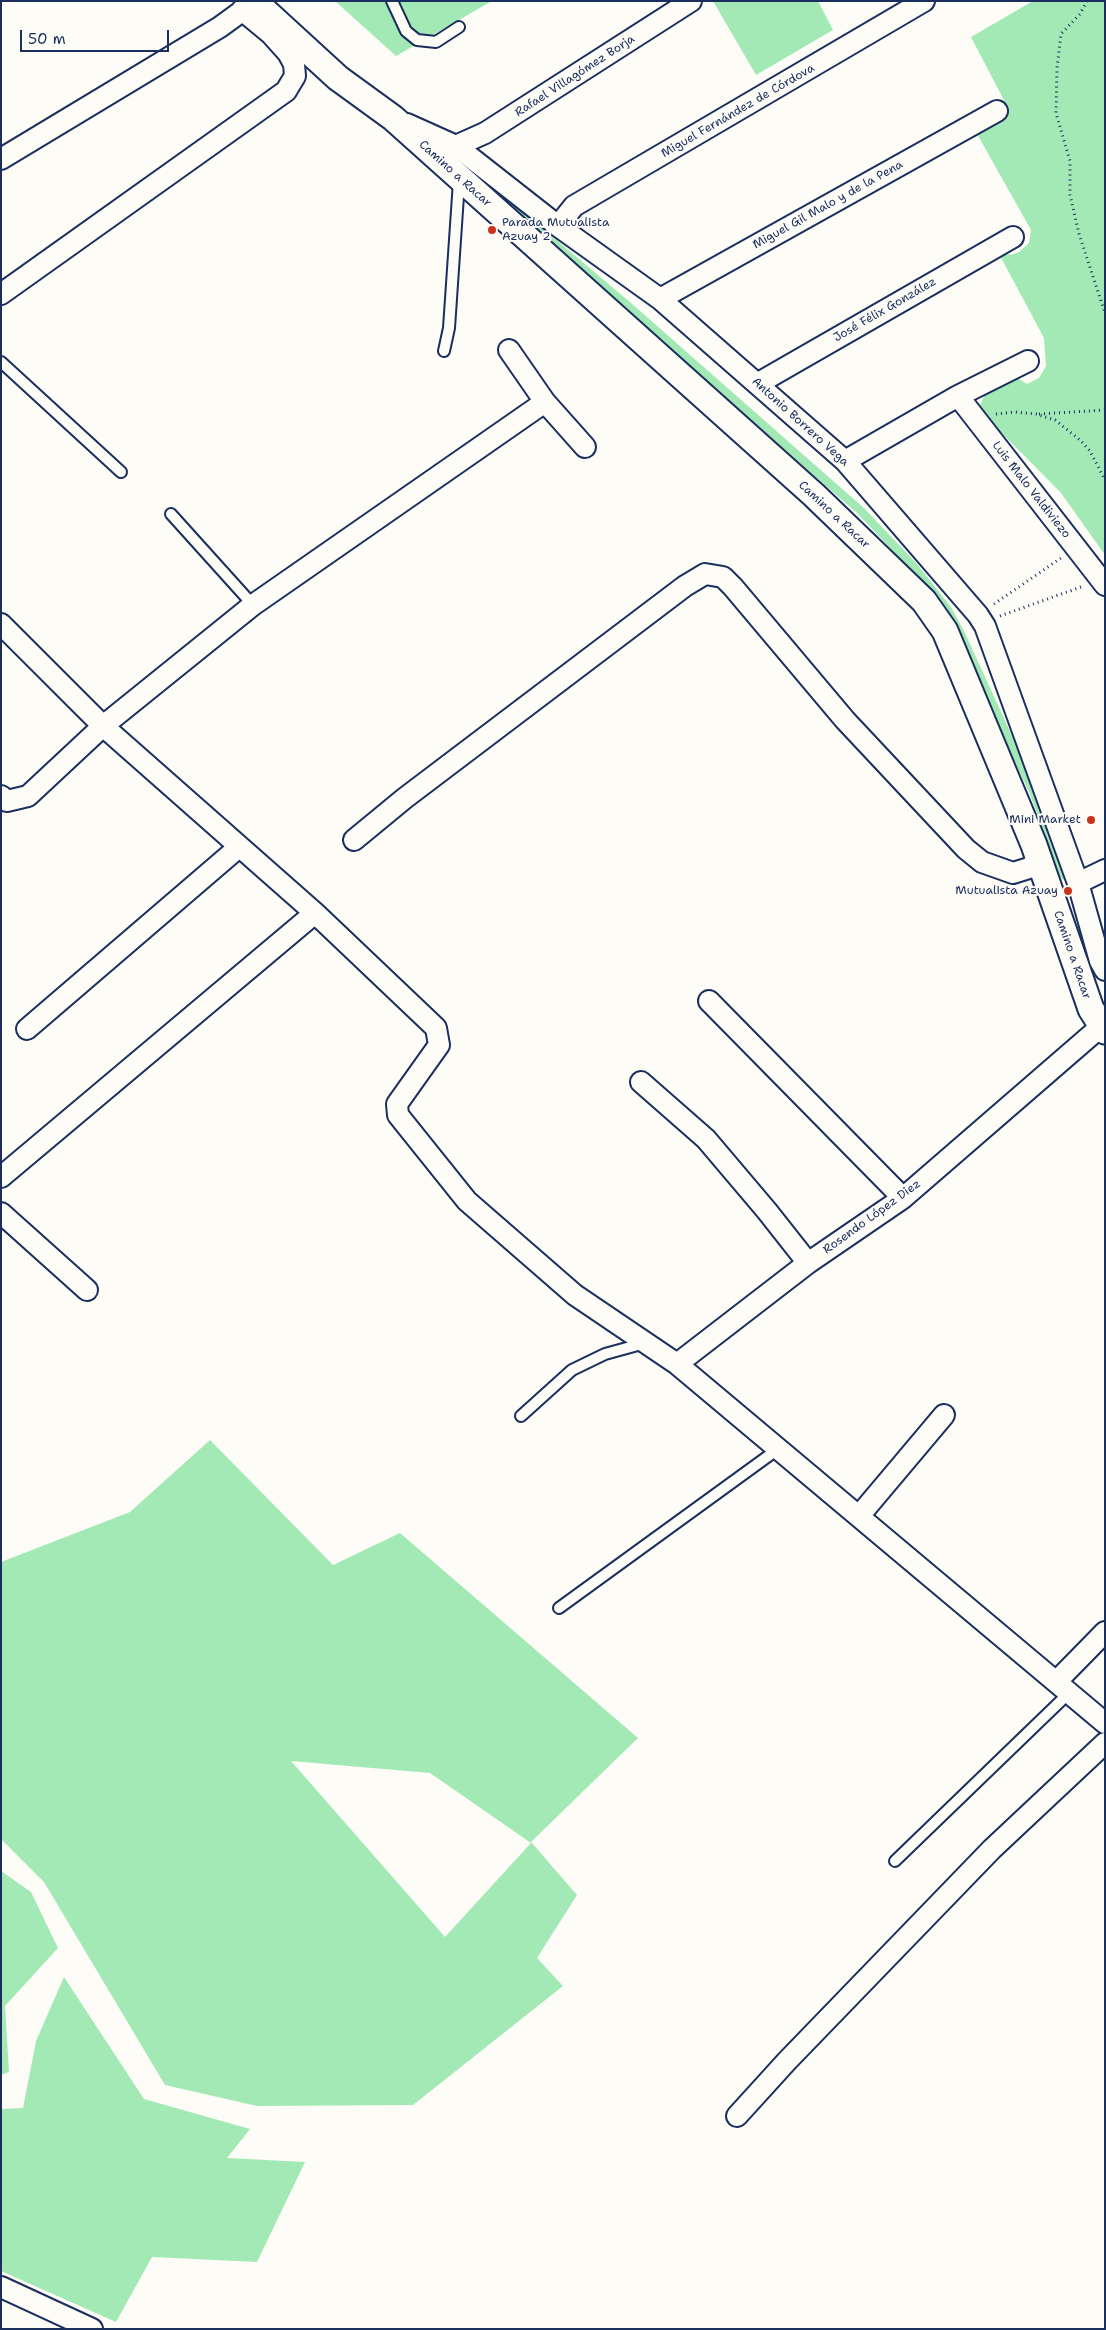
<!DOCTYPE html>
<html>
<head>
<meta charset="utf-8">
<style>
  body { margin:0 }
  #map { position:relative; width:1106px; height:2330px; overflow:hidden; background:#fdfcf7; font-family:"Shantell Sans",sans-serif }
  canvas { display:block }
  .frame { position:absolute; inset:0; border:2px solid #1b2f5e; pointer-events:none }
  .scale { position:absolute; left:20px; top:30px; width:149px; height:22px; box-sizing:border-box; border:2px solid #1b2f5e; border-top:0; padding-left:6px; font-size:15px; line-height:18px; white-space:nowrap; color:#1b2f5e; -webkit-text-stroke:4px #fdfcf7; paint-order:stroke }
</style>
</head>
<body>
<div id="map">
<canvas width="1106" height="2330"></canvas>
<div class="frame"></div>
<div class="scale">50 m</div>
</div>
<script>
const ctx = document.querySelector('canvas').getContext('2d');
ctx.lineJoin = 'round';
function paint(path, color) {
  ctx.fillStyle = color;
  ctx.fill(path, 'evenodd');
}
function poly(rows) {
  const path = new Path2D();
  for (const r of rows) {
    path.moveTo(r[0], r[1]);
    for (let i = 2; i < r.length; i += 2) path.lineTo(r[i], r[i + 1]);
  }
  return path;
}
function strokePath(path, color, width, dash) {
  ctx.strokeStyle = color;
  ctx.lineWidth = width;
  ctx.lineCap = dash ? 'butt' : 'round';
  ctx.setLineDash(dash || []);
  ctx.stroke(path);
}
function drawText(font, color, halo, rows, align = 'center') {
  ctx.font = font + ' "Shantell Sans",sans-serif';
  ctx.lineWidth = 4;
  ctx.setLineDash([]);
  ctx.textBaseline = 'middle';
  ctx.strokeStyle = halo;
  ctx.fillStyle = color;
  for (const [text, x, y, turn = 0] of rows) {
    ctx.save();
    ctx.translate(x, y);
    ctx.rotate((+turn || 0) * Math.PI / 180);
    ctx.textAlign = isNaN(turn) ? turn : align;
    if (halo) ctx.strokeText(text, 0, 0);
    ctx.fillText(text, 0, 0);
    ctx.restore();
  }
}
paint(poly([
  [335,1,492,1,396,56],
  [713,1,818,1,833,30,756,75],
  [1033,1,1105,1,1105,555,1061,493,987,418,980,406,985,394,1014,376,1027,384,1039,378,1046,366,1044,338,998,252,1011,255,1019,252,1029,243,1031,230,972,125,983,128,994,126,1003,119,1007,106,971,37],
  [477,173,631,303,865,509,916,563,951,607,964,631,1034,784,1074,886,1061,878,1029,792,944,610,909,568,858,514,473,177],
  [210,1440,333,1565,400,1533,638,1738,531,1842,577,1895,537,1958,563,1986,413,2105,257,2106,165,2085,44,1882,1,1839,1,1562,130,1512],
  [291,1761,430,1773,531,1843,445,1937],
  [1,1871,31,1892,58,1948,5,2006,9,2072,1,2075],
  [64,1977,144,2099,250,2129,227,2158,305,2162,257,2262,152,2257,116,2322,1,2271,1,2109,23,2108,36,2041]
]), '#a3e9b5');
const service = poly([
  [392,1,406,31,417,40,436,42,459,27],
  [444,351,449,328,459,181],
  [1,362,121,472],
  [171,514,253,605],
  [521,1416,572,1370,605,1354,645,1343],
  [559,1608,778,1449],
  [895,1861,1070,1692]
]);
const minor = poly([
  [407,124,456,146,558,226,660,299,845,461,978,615,985,626,1078,883],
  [456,146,485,133,691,1],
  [1,159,220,27,253,3],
  [558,226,574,206,924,1],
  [1,294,286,91,295,76,294,64,288,53,271,34,242,10],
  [660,299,997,111],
  [509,350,545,402,585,447],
  [757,384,1013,237],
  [958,396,1105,585],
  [845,461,958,396,1028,361],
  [1,624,103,726,253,605,545,402],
  [1,796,7,801,28,796,103,726,315,913,436,1028,439,1045,397,1104,398,1115,467,1201,575,1295,677,1364,1105,1723],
  [354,840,405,798,685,586,705,574,723,577,733,587,845,720,966,849,982,862,1013,873,1029,868,1039,861],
  [1105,870,1078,883,1100,961,1105,970],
  [709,1001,903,1198],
  [27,1029,239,847],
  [641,1082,706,1139,767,1211,808,1263],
  [1,1177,315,913],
  [1,1213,87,1290],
  [677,1364,808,1263,903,1198,1105,1023],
  [859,1516,944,1415],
  [1057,1681,1105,1632],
  [737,2116,787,2061,992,1849,1105,1743],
  [1,2287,92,2329]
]);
const tertiary = poly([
  [254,1,338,78,393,118,814,495,924,601,945,631,1034,845,1091,1009,1105,1031]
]);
strokePath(service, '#1b2f5e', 14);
strokePath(minor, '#1b2f5e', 24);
strokePath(tertiary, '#1b2f5e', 29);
strokePath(poly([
  [1087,1,1080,14,1061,34,1057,68,1056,113,1070,161,1070,195,1079,234,1105,313],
  [996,414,1015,412,1036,414,1055,420,1080,440,1090,451,1105,480],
  [1039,414,1105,410],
  [994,604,1061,558],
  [1000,616,1081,587]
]), '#1b2f5e', 3, [1, 4]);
strokePath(service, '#fdfcf7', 10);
strokePath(minor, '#fdfcf7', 20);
strokePath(tertiary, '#fdfcf7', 25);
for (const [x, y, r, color] of [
  [492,230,5,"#c8321e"],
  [1091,820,5,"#c8321e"],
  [1068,891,5,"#c8321e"]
]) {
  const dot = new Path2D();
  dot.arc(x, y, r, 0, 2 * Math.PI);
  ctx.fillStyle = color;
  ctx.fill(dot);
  strokePath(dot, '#fdfcf7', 2);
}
drawText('12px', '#1b2f5e', '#fdfcf7', [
  ["Rafael Villagómez Borja",575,76,-33],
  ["Miguel Fernández de Córdova",738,111,-30],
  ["Camino a Racar",455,174,42],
  ["Miguel Gil Malo y de la Pena",828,205,-29],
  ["José Félix González",885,310,-30],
  ["Antonio Borrero Vega",800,422,42],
  ["Luis Malo Valdiviezo",1031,490,52],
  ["Camino a Racar",834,515,43],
  ["Camino a Racar",1072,955,71],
  ["Rosendo López Diez",872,1217,-36]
]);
drawText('12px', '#1b2f5e', '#fdfcf7', [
  ["Parada Mutualista",502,223,"left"],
  ["Azuay 2",502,237,"left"],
  ["Mini Market",1081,820],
  ["Mutualista Azuay",1058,891]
], 'right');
</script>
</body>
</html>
